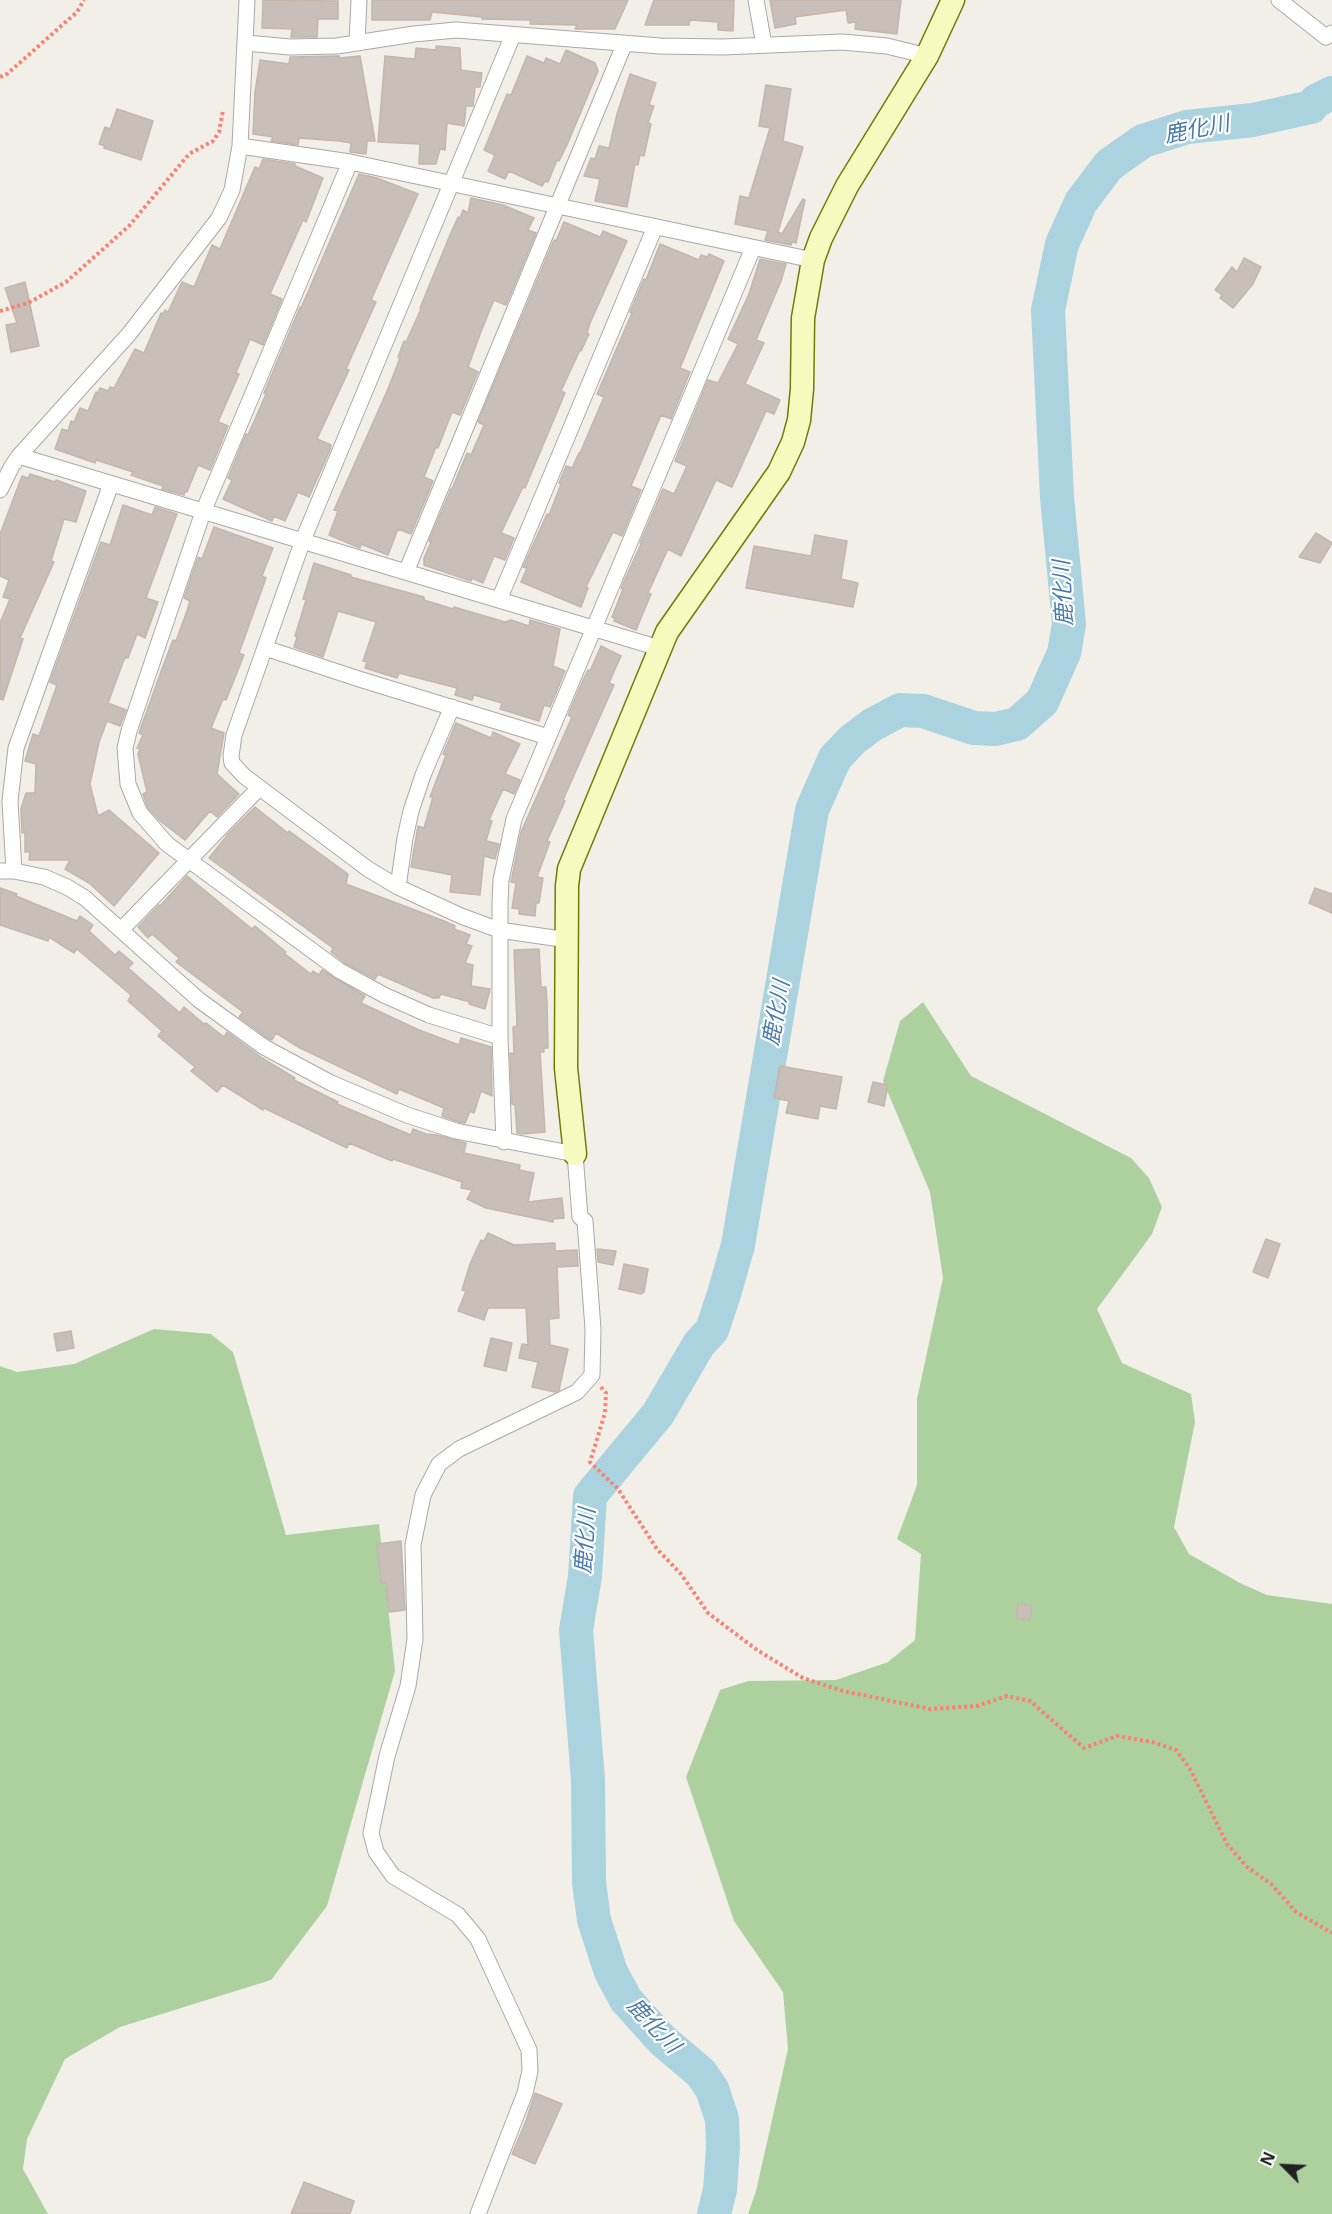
<!DOCTYPE html>
<html>
<head>
<meta charset="utf-8">
<style>
  body { margin:0 }
  #map { position:relative; width:1332px; height:2214px; overflow:hidden; background:#f2efe9; font-family:"Noto Sans",sans-serif }
  canvas { display:block }
  .north { position:absolute; left:1254px; top:2136px; width:60px; height:60px; -webkit-text-stroke:4px #fff; paint-order:stroke; rotate:294deg; font-size:16px; font-weight:700; line-height:24px; text-align:center; color:#222 }
  .north::after { content:''; display:block; margin:auto; width:21px; height:27px; background:#222; clip-path:polygon(50% 0,100% 100%,50% 72%,0 100%) }
</style>
</head>
<body>
<div id="map">
<canvas width="1332" height="2214"></canvas>
<div class="north">N</div>
</div>
<script>
const ctx = document.querySelector('canvas').getContext('2d');
ctx.lineJoin = 'round';
function paint(path, color) {
  ctx.fillStyle = color;
  ctx.fill(path, 'evenodd');
}
function poly(rows) {
  const path = new Path2D();
  for (const r of rows) {
    path.moveTo(r[0], r[1]);
    for (let i = 2; i < r.length; i += 2) path.lineTo(r[i], r[i + 1]);
  }
  return path;
}
function strokePath(path, color, width, dash) {
  ctx.strokeStyle = color;
  ctx.lineWidth = width;
  ctx.lineCap = dash ? 'butt' : 'round';
  ctx.setLineDash(dash || []);
  ctx.stroke(path);
}
function drawText(font, color, halo, rows, align = 'center') {
  ctx.font = font + ' "Noto Sans","Noto Sans JP",sans-serif';
  ctx.lineWidth = 4.5;
  ctx.setLineDash([]);
  ctx.textBaseline = 'middle';
  ctx.strokeStyle = halo;
  ctx.fillStyle = color;
  for (const [text, x, y, turn = 0] of rows) {
    ctx.save();
    ctx.translate(x, y);
    ctx.rotate((+turn || 0) * Math.PI / 180);
    ctx.textAlign = isNaN(turn) ? turn : align;
    if (halo) ctx.strokeText(text, 0, 0);
    ctx.fillText(text, 0, 0);
    ctx.restore();
  }
}
paint(poly([
  [923,1002,971,1076,1131,1158,1149,1178,1162,1207,1152,1234,1097,1309,1122,1363,1191,1394,1195,1422,1174,1527,1189,1554,1240,1583,1267,1595,1332,1604,1332,2214,748,2214,756,2191,788,2049,783,1992,734,1921,686,1777,720,1690,748,1681,836,1680,888,1662,915,1640,921,1554,897,1539,917,1485,917,1399,943,1278,930,1192,883,1081,900,1021],
  [154,1329,211,1334,233,1352,286,1535,379,1524,395,1671,327,1906,271,1980,120,2027,65,2059,27,2139,23,2169,48,2214,0,2214,0,1366,17,1372,74,1364]
]), '#add19e');
strokePath(poly([
  [714,2214,720,2190,723,2147,722,2119,712,2089,701,2073,662,2040,626,2000,611,1972,594,1920,589,1882,588,1780,576,1630,585,1576,590,1496,658,1414,699,1344,712,1330,724,1294,738,1245,812,810,835,758,852,740,872,725,900,710,923,711,974,728,995,729,1017,724,1042,702,1064,653,1069,624,1057,497,1048,310,1062,244,1081,202,1109,165,1143,141,1187,127,1253,120,1311,107,1316,101,1332,93]
]), '#aad3df', 34);
const building = poly([
  [263,0,338,1,338,19,318,19,317,37,291,37,292,29,262,28,263,0],
  [372,0,628,0,615,29,575,29,577,25,530,24,531,20,482,19,482,17,432,12,430,20,372,20,372,0],
  [654,0,734,0,733,31,718,30,718,22,690,20,689,25,645,25,654,0],
  [770,0,901,0,897,34,855,29,856,22,848,23,846,10,795,17,796,24,775,28,770,0],
  [436,46,460,48,461,70,482,73,480,87,475,87,473,106,466,106,464,126,447,123,445,150,440,149,436,164,419,164,420,144,378,142,385,56,415,59,416,48,436,50,436,46],
  [566,50,595,63,598,71,567,145,559,161,557,160,548,182,545,181,542,186,509,171,505,179,488,171,495,155,484,150,507,94,511,95,527,56,544,63,546,58,560,64,566,50],
  [339,56,339,58,360,56,375,141,367,141,366,154,350,152,351,143,339,141,299,138,298,145,271,141,273,137,253,134,255,92,260,60,289,64,290,57,339,56],
  [630,74,656,83,649,105,654,106,648,123,651,124,644,156,640,155,638,165,635,164,627,207,595,201,600,179,584,176,591,158,595,159,599,146,609,148,617,114,630,74],
  [766,85,791,89,783,141,803,147,778,232,782,234,803,199,805,200,796,243,792,242,791,245,765,240,768,231,735,224,740,196,749,198,770,128,759,126,766,85],
  [117,109,153,121,141,160,104,148,105,146,99,144,105,127,110,129,117,109],
  [263,159,295,164,295,166,323,178,306,222,303,220,270,294,282,299,263,345,250,339,236,373,239,374,218,422,228,426,210,470,198,465,187,492,185,491,184,495,162,489,163,486,131,475,133,472,96,460,95,463,55,449,62,429,68,431,71,421,74,422,80,408,88,411,96,392,98,393,100,388,108,391,110,387,114,388,135,349,144,353,161,313,163,314,165,310,168,312,182,282,194,287,212,245,220,249,255,167,259,169,263,159],
  [359,174,377,178,418,194,371,300,376,302,346,369,349,370,317,439,331,445,330,450,309,497,298,492,285,521,274,516,272,521,223,499,232,480,228,478,246,434,248,435,266,394,264,393,300,307,301,308,359,174],
  [471,198,503,205,534,218,528,230,536,233,506,305,494,300,482,329,468,367,478,372,460,415,452,412,438,448,436,447,424,477,433,481,411,534,398,529,388,555,361,544,360,548,329,535,338,511,334,510,388,389,400,358,398,357,404,341,406,342,421,309,420,308,450,235,458,217,460,218,463,210,468,213,471,198],
  [564,222,600,237,603,231,627,241,590,323,587,333,589,334,581,351,580,350,561,391,565,393,525,488,523,487,501,533,514,538,505,560,494,556,483,583,472,578,471,581,424,565,424,558,431,542,429,541,451,489,452,489,467,453,471,455,484,425,478,422,554,240,556,241,564,222],
  [660,244,699,260,701,255,707,257,709,254,724,261,680,368,690,372,671,419,661,415,631,486,641,490,622,536,613,532,586,587,588,588,581,607,521,582,527,568,523,567,547,514,549,515,561,484,559,483,566,466,572,468,579,453,580,453,604,397,597,394,632,313,630,312,644,279,646,280,660,244],
  [1244,258,1261,267,1253,284,1233,308,1220,298,1222,295,1215,290,1232,267,1237,272,1244,258],
  [760,259,786,264,781,281,756,340,764,343,745,384,780,400,774,414,766,411,732,487,716,480,681,556,668,549,648,593,651,594,636,630,614,621,615,618,612,617,623,589,621,588,641,544,640,543,663,489,674,494,687,466,675,461,708,380,718,383,738,344,728,339,749,294,760,259],
  [25,282,39,346,11,352,6,325,17,323,5,288,25,282],
  [30,474,55,482,56,480,86,491,76,522,64,519,51,561,54,562,20,638,23,639,3,700,0,699,0,623,10,599,3,597,9,580,0,576,0,534,22,476,28,478,30,474],
  [123,505,152,515,155,507,177,514,146,598,158,602,145,638,137,634,128,658,126,657,123,662,108,703,126,710,120,726,107,721,99,742,90,784,98,816,109,810,159,853,114,906,89,883,65,869,70,860,29,860,30,852,25,852,25,832,22,833,21,809,26,793,35,793,36,764,25,761,33,734,39,736,57,685,50,682,101,542,110,545,123,505],
  [214,527,273,548,262,576,266,578,239,653,244,655,226,700,223,699,211,728,224,733,217,774,239,794,217,817,210,811,185,840,160,821,148,808,143,794,147,792,138,754,140,749,137,748,143,735,139,733,163,666,173,640,176,641,187,611,190,601,184,598,198,557,202,559,214,527],
  [1316,533,1332,543,1320,563,1299,557,1316,533],
  [815,535,847,541,841,579,858,583,853,607,746,588,754,546,811,556,815,535],
  [314,563,351,575,351,577,424,597,424,600,453,609,454,607,505,622,511,620,529,626,530,620,560,629,553,666,565,671,550,707,544,705,539,721,500,709,502,703,474,695,472,700,455,695,457,688,399,673,397,678,365,668,367,662,363,661,376,622,338,611,323,657,294,647,297,637,295,636,306,600,303,599,314,563],
  [601,646,621,656,609,683,614,685,563,800,565,801,547,841,550,842,537,877,543,878,539,903,536,903,535,916,519,914,519,909,512,908,516,883,511,882,521,832,572,717,568,715,583,680,588,670,590,671,601,646],
  [456,723,491,738,493,732,520,744,505,774,520,780,514,794,503,789,489,820,492,821,486,841,499,844,495,859,484,856,480,895,450,892,452,875,411,867,418,826,424,828,433,797,430,797,446,755,443,754,456,723],
  [255,807,288,833,289,831,348,874,346,884,444,921,455,926,454,929,470,935,466,944,472,946,465,963,473,965,471,986,490,989,485,1009,469,1004,470,1002,441,994,439,998,433,998,378,974,375,979,345,963,331,952,333,948,209,858,229,833,255,807],
  [187,876,252,929,255,926,286,952,285,954,311,974,313,971,319,975,322,970,365,996,361,1003,419,1030,459,1045,461,1038,491,1047,492,1096,481,1091,474,1113,470,1111,465,1123,458,1122,442,1116,444,1108,399,1089,397,1094,300,1048,276,1033,272,1040,269,1039,239,1017,243,1012,176,962,179,958,152,934,148,938,138,927,159,905,160,906,187,876],
  [0,888,17,894,16,896,77,921,80,916,93,925,89,931,115,955,119,951,133,963,128,968,180,1013,184,1007,204,1024,206,1023,224,1037,227,1032,262,1058,295,1078,294,1080,338,1102,337,1104,411,1135,413,1129,426,1134,437,1135,466,1143,464,1153,520,1165,519,1170,534,1173,528,1202,562,1198,564,1218,553,1219,553,1222,486,1208,467,1199,472,1190,461,1188,462,1182,393,1159,392,1161,349,1143,347,1148,264,1108,263,1110,223,1085,217,1092,191,1071,195,1067,158,1036,162,1031,128,1001,131,995,77,949,74,953,49,937,48,941,0,925,0,888],
  [1315,888,1332,894,1332,913,1309,903,1315,888],
  [539,949,541,987,546,987,547,1002,548,1048,544,1048,544,1052,540,1052,545,1132,522,1134,517,1133,515,1105,512,1104,510,1053,514,1054,513,1027,517,1026,514,950,539,949],
  [780,1066,842,1077,836,1109,820,1106,818,1119,786,1113,789,1101,774,1098,780,1066],
  [873,1082,888,1085,884,1106,868,1102,873,1082],
  [488,1233,514,1245,555,1243,555,1251,577,1250,578,1266,557,1267,559,1318,549,1319,550,1345,568,1349,559,1390,555,1392,532,1387,538,1362,519,1358,522,1344,528,1345,526,1308,488,1308,484,1320,458,1311,466,1291,462,1290,470,1264,481,1240,484,1241,488,1233],
  [1266,1239,1280,1244,1268,1278,1253,1272,1266,1239],
  [597,1249,616,1251,613,1265,598,1262,597,1249],
  [624,1264,648,1269,644,1292,641,1294,619,1289,624,1264],
  [71,1331,74,1348,57,1351,54,1334,71,1331],
  [491,1338,512,1343,506,1371,484,1366,491,1338],
  [401,1541,405,1610,389,1612,386,1583,381,1583,377,1544,401,1541],
  [1018,1604,1032,1606,1030,1620,1016,1618,1018,1604],
  [535,2093,562,2104,535,2164,512,2154,526,2121,535,2093],
  [304,2182,354,2201,350,2214,291,2214,304,2182]
]);
paint(building, '#c7bfb8');
strokePath(building, '#c4b6ab', 1.5);
const street = poly([
  [756,0,764,45],
  [1279,0,1326,37,1332,33],
  [513,35,303,540,234,735,231,756,232,763,244,776,368,869,398,887,461,916,499,930,568,940],
  [357,42,359,0],
  [246,43,290,47,337,46,414,34,456,30,660,46,723,47,842,42,887,46,927,56],
  [240,146,350,162],
  [19,456,659,648],
  [0,490,12,466,19,456,129,334,219,218,232,190,240,146,247,0],
  [406,572,624,45],
  [499,600,655,227],
  [265,648,359,679,548,737],
  [0,871,14,871,44,877,67,887,85,898,199,1000,264,1047,331,1083,407,1115,456,1131,575,1154,580,1217,585,1221,593,1329,592,1375,577,1392,459,1449,439,1464,423,1495,413,1545,415,1639,408,1686,387,1756,371,1833,376,1852,393,1876,458,1915,478,1939,529,2050,530,2071,525,2093,478,2214],
  [14,871,10,801,16,748,111,484],
  [398,887,405,838,411,811,423,775,452,707],
  [121,930,259,788],
  [500,1037,429,1015,384,995,340,971,167,844,140,813,128,784,125,748,129,731,203,512,350,162,813,260],
  [504,1142,500,1037,500,903,501,880,514,819,753,248]
]);
const secondary = poly([
  [575,1154,566,1068,567,886,569,869,667,632,779,472,793,442,799,420,802,389,803,318,813,260,821,238,847,186,927,56,953,0]
]);
strokePath(street, '#a9a9a9', 17);
strokePath(secondary, '#707d05', 25);
strokePath(poly([
  [0,77,7,74,77,12,84,0],
  [0,311,28,303,66,282,129,226,189,154,213,141,219,132,223,110],
  [601,1387,606,1393,605,1413,590,1462,618,1489,657,1549,681,1574,708,1613,757,1650,803,1678,843,1691,930,1709,977,1706,1007,1696,1030,1701,1084,1748,1117,1736,1152,1742,1176,1750,1190,1769,1227,1844,1247,1867,1271,1884,1296,1912,1332,1933]
]), '#fa8072', 4, [3, 3]);
strokePath(street, '#fff', 15);
strokePath(secondary, '#f7fabf', 22);
drawText('italic 22px', '#4a7aab', '#fff', [
  ["鹿化川",1197,130,-11],
  ["鹿化川",1064,593,-93],
  ["鹿化川",777,1013,-80],
  ["鹿化川",586,1541,-86],
  ["鹿化川",653,2026,47]
]);
</script>
</body>
</html>
